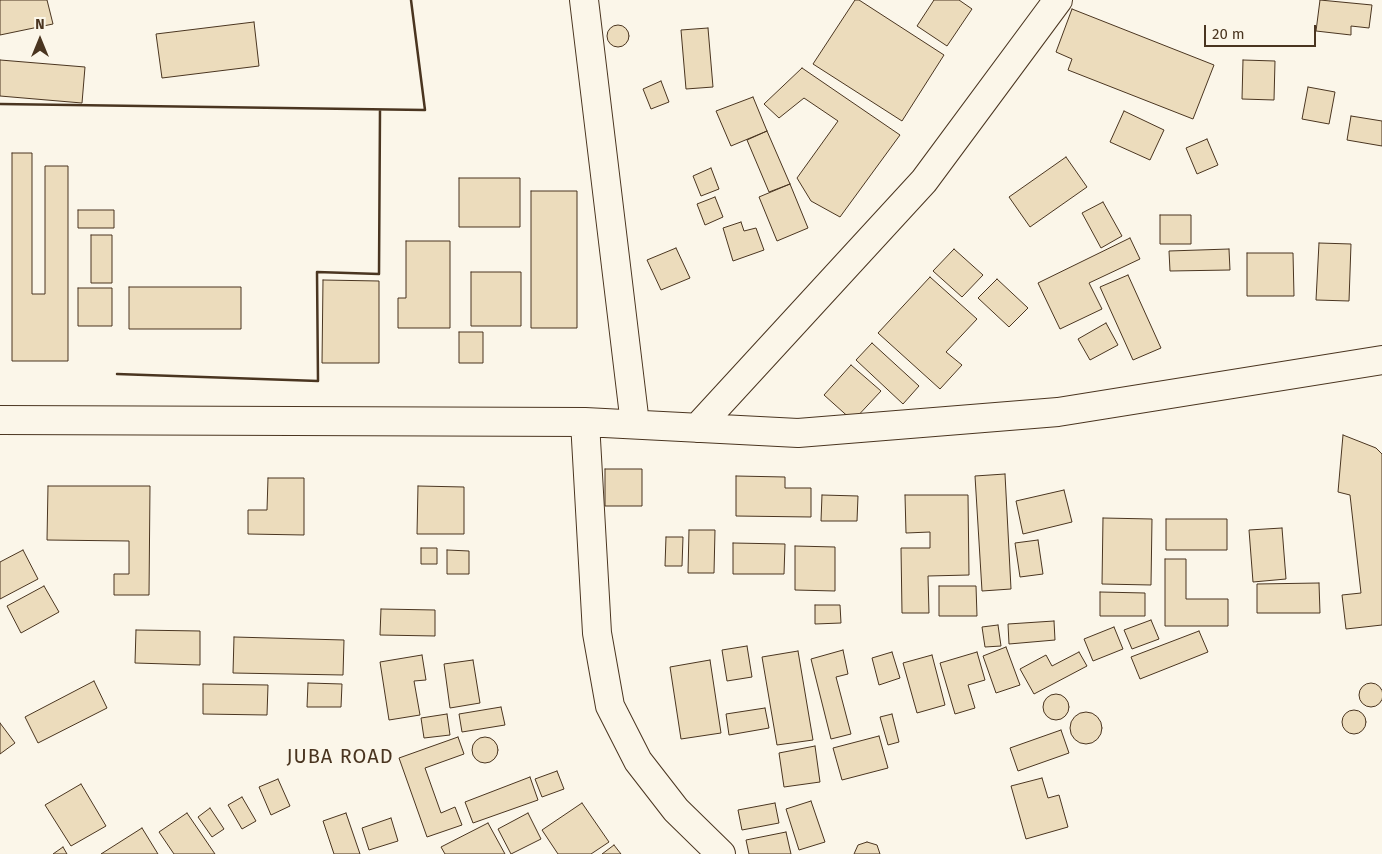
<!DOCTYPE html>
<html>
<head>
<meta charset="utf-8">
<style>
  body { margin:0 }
  #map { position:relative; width:1382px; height:854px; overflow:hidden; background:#fbf6e9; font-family:"Fira Sans",sans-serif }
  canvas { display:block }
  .north { position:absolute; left:15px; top:15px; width:50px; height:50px; -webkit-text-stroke:4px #fbf6e9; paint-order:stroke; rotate:0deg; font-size:14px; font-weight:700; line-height:20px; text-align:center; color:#4a3520 }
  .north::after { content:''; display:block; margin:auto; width:18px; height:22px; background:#4a3520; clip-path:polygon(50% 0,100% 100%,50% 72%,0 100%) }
  .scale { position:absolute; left:1204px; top:25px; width:112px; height:22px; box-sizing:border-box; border:2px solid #4a3520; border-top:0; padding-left:6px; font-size:15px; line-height:18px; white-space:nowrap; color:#4a3520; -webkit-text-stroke:4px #fbf6e9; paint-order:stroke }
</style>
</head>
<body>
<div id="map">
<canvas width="1382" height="854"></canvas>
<div class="north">N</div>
<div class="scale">20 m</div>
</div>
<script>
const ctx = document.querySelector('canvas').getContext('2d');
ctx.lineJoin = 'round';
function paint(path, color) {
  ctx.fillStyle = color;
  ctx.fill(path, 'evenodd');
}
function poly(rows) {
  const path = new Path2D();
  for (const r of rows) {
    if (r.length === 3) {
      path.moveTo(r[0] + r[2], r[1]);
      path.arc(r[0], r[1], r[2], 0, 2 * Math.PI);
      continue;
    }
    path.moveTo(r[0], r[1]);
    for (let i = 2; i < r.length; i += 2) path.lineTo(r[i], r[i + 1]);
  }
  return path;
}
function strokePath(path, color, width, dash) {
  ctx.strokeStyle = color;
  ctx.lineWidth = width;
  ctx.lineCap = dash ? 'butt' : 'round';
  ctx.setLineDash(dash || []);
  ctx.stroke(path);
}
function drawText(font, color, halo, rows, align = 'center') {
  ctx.font = font + ' "Fira Sans",sans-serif';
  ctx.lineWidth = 4;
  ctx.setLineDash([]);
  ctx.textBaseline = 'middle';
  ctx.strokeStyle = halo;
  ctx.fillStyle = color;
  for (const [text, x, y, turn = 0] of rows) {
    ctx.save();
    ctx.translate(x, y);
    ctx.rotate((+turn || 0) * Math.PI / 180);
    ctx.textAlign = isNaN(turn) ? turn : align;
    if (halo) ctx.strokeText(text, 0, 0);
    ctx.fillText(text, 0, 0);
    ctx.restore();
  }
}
const building = poly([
  [0,0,47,0,53,24,0,35,0,0],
  [855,0,859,0,944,55,902,121,813,64,855,0],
  [934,0,959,0,972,9,947,46,917,26,934,0],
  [1320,0,1372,5,1369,28,1351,26,1351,35,1316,31,1320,0],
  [1072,9,1214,65,1193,119,1068,70,1072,59,1056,52,1072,9],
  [254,22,259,66,162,78,156,34,254,22],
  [618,36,11],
  [708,28,713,87,686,89,681,30,708,28],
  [0,60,85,67,82,103,0,96,0,60],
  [1243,60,1275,61,1274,100,1242,99,1243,60],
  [802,68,900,135,840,217,811,201,797,178,838,121,804,98,779,118,764,104,802,68],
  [661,81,669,102,651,109,643,89,661,81],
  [1308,87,1335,92,1329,124,1302,119,1308,87],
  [753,97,767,131,731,146,716,111,753,97],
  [1124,111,1164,130,1150,160,1110,142,1124,111],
  [1351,116,1382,121,1382,146,1347,140,1351,116],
  [767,131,790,184,769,192,747,140,767,131],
  [1207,139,1218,165,1197,174,1186,148,1207,139],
  [12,153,32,153,32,294,45,294,45,166,68,166,68,361,12,361,12,153],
  [1066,157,1087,187,1030,227,1009,197,1066,157],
  [711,168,719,189,701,196,693,176,711,168],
  [459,178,520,178,520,227,459,227,459,178],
  [790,184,808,228,777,241,759,197,790,184],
  [531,191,577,191,577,328,531,328,531,191],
  [715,197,723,217,705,225,697,204,715,197],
  [1103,202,1122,236,1101,248,1082,213,1103,202],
  [78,210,114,210,114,228,78,228,78,210],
  [1160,215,1191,215,1191,244,1160,244,1160,215],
  [741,222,744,231,756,228,764,250,733,261,723,228,741,222],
  [91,235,112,235,112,283,91,283,91,235],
  [1130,238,1140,259,1089,283,1102,309,1060,329,1038,283,1130,238],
  [406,241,450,241,450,328,398,328,398,298,406,298,406,241],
  [1319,243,1351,244,1349,301,1316,300,1319,243],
  [676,248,690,278,661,290,647,260,676,248],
  [954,249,983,275,962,297,933,271,954,249],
  [1229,249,1230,270,1170,271,1169,251,1229,249],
  [1247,253,1293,253,1294,296,1247,296,1247,253],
  [471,272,521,272,521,326,471,326,471,272],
  [1128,275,1161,348,1133,360,1100,287,1128,275],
  [930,277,977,319,946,352,962,365,940,389,878,333,930,277],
  [997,279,1028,308,1009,327,978,298,997,279],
  [323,280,379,281,379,363,322,363,323,280],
  [129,287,241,287,241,329,129,329,129,287],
  [78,288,112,288,112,326,78,326,78,288],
  [1106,323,1118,345,1090,360,1078,339,1106,323],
  [459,332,483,332,483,363,459,363,459,332],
  [872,343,919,386,903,404,856,360,872,343],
  [851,365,881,391,853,421,824,395,851,365],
  [1343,435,1376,448,1382,454,1382,625,1346,629,1342,595,1361,593,1350,495,1338,492,1343,435],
  [605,469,642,469,642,506,605,506,605,469],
  [1005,474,1011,589,982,591,975,476,1005,474],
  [736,476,785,477,785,488,811,488,811,517,736,516,736,476],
  [268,478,304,478,304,535,248,534,248,510,267,510,268,478],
  [48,486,150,486,149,595,114,595,114,574,129,574,129,541,47,540,48,486],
  [418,486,464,487,464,534,417,534,418,486],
  [1064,490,1072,522,1023,534,1016,501,1064,490],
  [822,495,858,496,857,521,821,521,822,495],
  [905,495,968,495,969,575,928,576,929,613,902,613,901,548,930,548,930,532,906,533,905,495],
  [1103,518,1152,519,1151,585,1102,584,1103,518],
  [1166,519,1227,519,1227,550,1166,550,1166,519],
  [1282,528,1286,579,1253,582,1249,530,1282,528],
  [689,530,715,530,714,573,688,573,689,530],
  [666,537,683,537,682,566,665,566,666,537],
  [1038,540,1043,574,1020,577,1015,543,1038,540],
  [733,543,785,544,784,574,733,574,733,543],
  [795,546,835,547,835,591,795,590,795,546],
  [421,548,437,548,437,564,421,564,421,548],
  [23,550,38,579,0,599,0,562,23,550],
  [447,550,469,551,469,574,447,574,447,550],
  [1165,559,1186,559,1186,599,1228,599,1228,626,1165,626,1165,559],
  [1319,583,1320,613,1257,613,1257,584,1319,583],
  [44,586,59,612,21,633,7,606,44,586],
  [939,586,976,586,977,616,939,616,939,586],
  [1100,592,1145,593,1145,616,1100,616,1100,592],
  [815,605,840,605,841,623,815,624,815,605],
  [381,609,435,610,435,636,380,635,381,609],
  [1151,620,1159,639,1132,649,1124,630,1151,620],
  [1054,621,1055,640,1009,644,1008,624,1054,621],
  [998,625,1001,646,985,647,982,627,998,625],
  [1114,627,1123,649,1093,661,1084,639,1114,627],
  [136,630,200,631,200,665,135,663,136,630],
  [1199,631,1208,652,1140,679,1131,657,1199,631],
  [234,637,344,640,343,675,233,673,234,637],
  [747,646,752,677,727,681,722,650,747,646],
  [1006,647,1020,685,996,693,983,656,1006,647],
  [843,650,848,674,836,677,851,734,831,739,811,659,843,650],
  [798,651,813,740,777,745,762,657,798,651],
  [892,652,900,678,879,685,872,658,892,652],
  [977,652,985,680,968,685,975,708,955,714,940,663,977,652],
  [1079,652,1087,666,1034,694,1020,669,1046,655,1052,666,1079,652],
  [422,655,426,680,414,681,420,715,389,720,380,662,422,655],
  [932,655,945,705,917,713,903,663,932,655],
  [473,660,480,703,450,708,444,664,473,660],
  [710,660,721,733,681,739,670,667,710,660],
  [94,681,107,708,38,743,25,717,94,681],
  [308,683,342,684,341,707,307,707,308,683],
  [1371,695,12],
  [203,684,268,685,267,715,203,714,203,684],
  [1056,707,13],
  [501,707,505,725,462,732,459,714,501,707],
  [765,708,769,728,729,735,726,714,765,708],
  [1354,722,12],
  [1086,728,16],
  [447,714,450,735,424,738,421,718,447,714],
  [892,714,899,742,888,745,880,717,892,714],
  [0,723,15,743,0,754,0,723],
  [1061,730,1069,753,1018,771,1010,748,1061,730],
  [879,736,888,768,842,780,833,748,879,736],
  [458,737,464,754,425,768,441,813,455,807,462,825,427,837,399,758,458,737],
  [485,750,13],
  [815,746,820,782,784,787,779,753,815,746],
  [557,771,564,789,542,797,535,779,557,771],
  [530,777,538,800,473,823,465,802,530,777],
  [1042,778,1048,798,1059,795,1068,827,1026,839,1011,786,1042,778],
  [278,779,290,806,271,815,259,787,278,779],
  [81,784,106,826,71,846,45,805,81,784],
  [242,797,256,821,242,829,228,805,242,797],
  [811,801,825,842,799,850,786,809,811,801],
  [582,803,609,842,591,854,558,854,542,830,582,803],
  [775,803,779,823,742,830,738,810,775,803],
  [210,808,224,829,212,837,198,817,210,808],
  [187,813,215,854,174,854,159,832,187,813],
  [346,813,360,854,334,854,323,821,346,813],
  [528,813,541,839,511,854,498,829,528,813],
  [391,818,398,841,369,850,362,828,391,818],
  [488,823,505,854,445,854,441,847,488,823],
  [142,828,158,854,101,854,142,828],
  [786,832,791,854,749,854,746,840,786,832],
  [867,842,877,845,880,854,854,854,858,845,867,842],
  [614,845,621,854,602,854,614,845],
  [63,847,67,854,53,854,63,847]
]);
paint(building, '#ecdcbc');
strokePath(building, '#4a3520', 1);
const minor = poly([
  [584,0,635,424],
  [0,420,585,422,798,433,1058,412,1382,360],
  [585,422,597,633,610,706,638,761,676,810,721,854],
  [697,428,924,181,1058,0]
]);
strokePath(minor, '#4a3520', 30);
strokePath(minor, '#fbf6e9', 28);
strokePath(poly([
  [0,104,425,110,411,0],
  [117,374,318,381,317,272,379,274,380,110]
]), '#4a3520', 2.5);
ctx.letterSpacing = '1px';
drawText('20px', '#4a3520', '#fbf6e9', [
  ["JUBA ROAD",340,757]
]);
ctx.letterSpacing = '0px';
</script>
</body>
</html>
